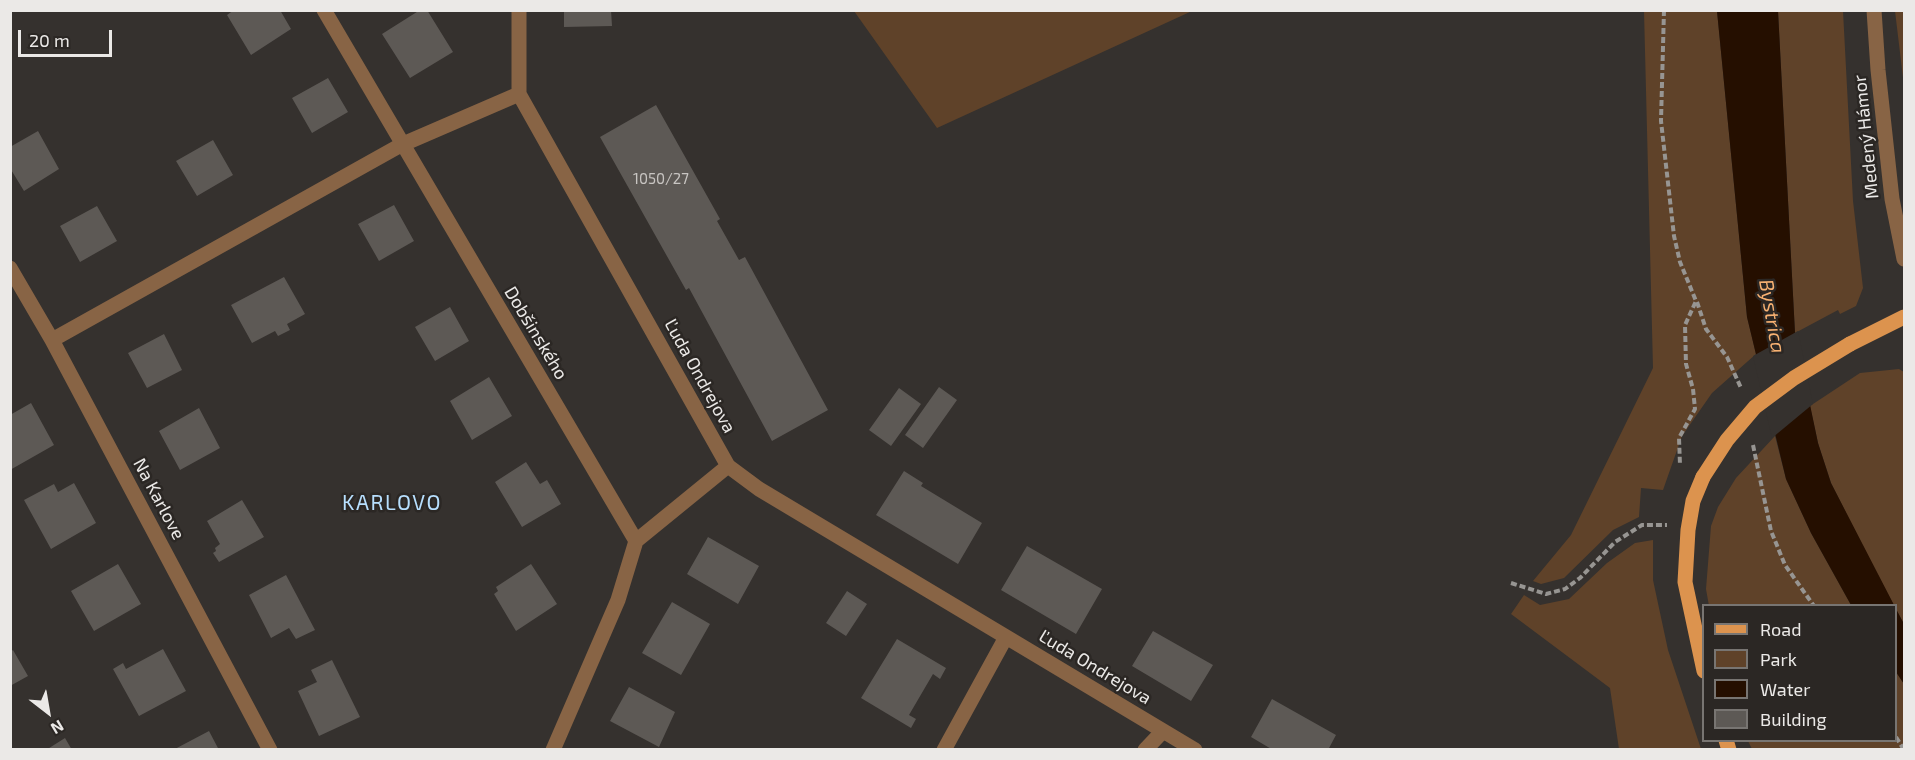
<!DOCTYPE html>
<html>
<head>
<meta charset="utf-8">
<style>
  body { margin:0 }
  #map { position:relative; width:1915px; height:760px; overflow:hidden; background:#35312e; font-family:"Exo 2",sans-serif }
  canvas { display:block }
  .frame { position:absolute; inset:0; border:12px solid #ebe9e7; pointer-events:none }
  .legend { position:absolute; left:1702px; top:604px; width:195px; height:138px; box-sizing:border-box; background:#2b2724; border:2px solid #787572; margin:0; padding:8px 10px; list-style:none; font-size:18px; color:#ebe9e7 }
  .legend li { display:flex; align-items:center; gap:12px; height:30px }
  .legend b { width:30px; border:2px solid #787572 }
  .north { position:absolute; left:18px; top:682px; width:60px; height:60px; -webkit-text-stroke:4px #2b2724; paint-order:stroke; rotate:149deg; font-size:16px; font-weight:700; line-height:24px; text-align:center; color:#ebe9e7 }
  .north::after { content:''; display:block; margin:auto; width:21px; height:27px; background:#ebe9e7; clip-path:polygon(50% 0,100% 100%,50% 72%,0 100%) }
  .scale { position:absolute; left:18px; top:30px; width:94px; height:27px; box-sizing:border-box; border:3px solid #ebe9e7; border-top:0; padding-left:8px; font-size:18px; line-height:21px; white-space:nowrap; color:#ebe9e7; -webkit-text-stroke:4px #2b2724; paint-order:stroke }
</style>
</head>
<body>
<div id="map">
<canvas width="1915" height="760"></canvas>
<div class="frame"></div>
<ul class="legend">
<li><b style="height:8px;background:#dc934e"></b>Road</li>
<li><b style="height:16px;background:#5f4229"></b>Park</li>
<li><b style="height:16px;background:#250f00"></b>Water</li>
<li><b style="height:16px;background:#5d5955"></b>Building</li>
</ul>
<div class="north">N</div>
<div class="scale">20 m</div>
</div>
<script>
const ctx = document.querySelector('canvas').getContext('2d');
ctx.lineJoin = 'round';
function paint(path, color) {
  ctx.fillStyle = color;
  ctx.fill(path, 'evenodd');
}
function poly(rows) {
  const path = new Path2D();
  for (const r of rows) {
    path.moveTo(r[0], r[1]);
    for (let i = 2; i < r.length; i += 2) path.lineTo(r[i], r[i + 1]);
  }
  return path;
}
function strokePath(path, color, width, dash) {
  ctx.strokeStyle = color;
  ctx.lineWidth = width;
  ctx.lineCap = dash ? 'butt' : 'round';
  ctx.setLineDash(dash || []);
  ctx.stroke(path);
}
function drawText(font, color, halo, rows, align = 'center') {
  ctx.font = font + ' "Exo 2",sans-serif';
  ctx.lineWidth = 5;
  ctx.setLineDash([]);
  ctx.textBaseline = 'middle';
  ctx.strokeStyle = halo;
  ctx.fillStyle = color;
  for (const [text, x, y, turn = 0] of rows) {
    ctx.save();
    ctx.translate(x, y);
    ctx.rotate((+turn || 0) * Math.PI / 180);
    ctx.textAlign = isNaN(turn) ? turn : align;
    if (halo) ctx.strokeText(text, 0, 0);
    ctx.fillText(text, 0, 0);
    ctx.restore();
  }
}
paint(poly([
  [854,11,1192,11,937,128],
  [1644,11,1717,11,1747,317,1756,354,1712,393,1682,436,1663,490,1641,488,1639,517,1613,530,1564,578,1541,584,1533,581,1571,535,1653,368],
  [1778,11,1843,11,1853,201,1863,288,1856,306,1840,314,1838,310,1795,333],
  [1895,11,1904,11,1904,86],
  [1899,369,1904,372,1904,624,1868,557,1831,483,1818,443,1810,406,1860,373],
  [1775,436,1786,479,1811,533,1851,605,1709,606,1706,589,1711,526,1718,507,1736,478],
  [1653,540,1653,580,1668,650,1701,749,1619,749,1610,688,1511,614,1524,595,1540,605,1569,599,1607,563,1635,543],
  [1896,672,1904,684,1904,749,1752,749,1748,741,1896,740]
]), '#5f4229');
paint(poly([
  [1717,11,1778,11,1795,333,1818,443,1831,483,1894,605,1851,605,1811,533,1786,479,1747,317],
  [1896,609,1904,624,1904,684,1896,672]
]), '#250f00');
paint(poly([
  [1798,331,1813,404,1772,438,1753,356]
]), '#35312e');
paint(poly([
  [234,10,280,10,291,29,251,55,227,15],
  [420,10,427,10,453,52,410,78,382,34],
  [564,10,611,10,612,26,564,27],
  [328,78,348,112,312,133,292,98],
  [656,105,720,219,717,221,739,260,745,257,828,410,772,441,689,288,686,290,600,137],
  [38,131,59,169,24,191,10,168,10,147],
  [213,140,233,175,197,196,176,161],
  [394,205,414,241,379,261,358,224],
  [97,206,117,241,80,262,60,226],
  [284,277,305,314,287,324,290,330,278,336,275,331,252,343,231,305],
  [450,307,469,341,435,361,415,327],
  [164,334,182,370,147,388,128,353],
  [489,377,512,416,472,440,450,401],
  [939,387,957,400,923,448,905,435],
  [899,388,921,404,891,446,869,430],
  [31,403,54,445,10,470,10,415],
  [199,408,220,448,180,470,159,431],
  [526,462,540,484,547,480,561,504,522,527,495,482],
  [904,471,923,483,921,486,982,523,958,564,876,515],
  [74,483,96,523,51,549,24,500,54,484,58,492],
  [242,500,264,537,219,562,213,553,216,551,215,548,220,544,207,521],
  [708,537,759,566,738,604,687,574],
  [1027,546,1102,589,1076,634,1001,590],
  [118,564,141,604,94,631,71,591],
  [531,564,557,604,516,631,494,594,498,591,496,587],
  [286,575,315,630,296,639,289,628,271,638,249,595],
  [847,591,867,604,846,636,826,623],
  [672,602,710,624,681,675,642,653],
  [1153,631,1213,665,1191,701,1132,666],
  [897,639,946,668,940,679,933,674,909,715,916,719,911,728,861,698],
  [163,649,186,691,139,716,113,669,123,663,126,669],
  [13,650,28,676,10,686,10,652],
  [332,660,360,717,319,736,298,691,317,682,311,670],
  [629,687,675,712,659,747,610,721],
  [1272,699,1336,735,1328,750,1273,750,1251,737],
  [209,731,219,750,173,750],
  [65,738,72,750,46,750]
]), '#5d5955');
strokePath(poly([
  [1664,10,1661,121,1674,236,1680,262,1696,301,1685,325,1686,364,1693,389,1695,409,1679,438,1680,465],
  [1697,302,1706,329,1727,357,1741,388],
  [1753,445,1771,531,1785,565,1814,606],
  [1511,583,1546,594,1565,589,1580,578,1615,542,1642,525,1667,525],
  [1896,737,1904,750]
]), '#979592', 4, [6, 3]);
strokePath(poly([
  [324,10,636,541],
  [519,10,519,94,728,466,759,489,1195,750],
  [1874,10,1878,70,1892,199,1904,259],
  [10,268,52,340,270,750],
  [52,340,401,145,519,94],
  [553,750,618,600,636,541,728,466],
  [944,750,1006,637],
  [1145,750,1163,731]
]), '#886445', 15);
strokePath(poly([
  [1850,344,1904,317],
  [1703,477,1693,501,1688,530,1685,582,1704,671],
  [1726,740,1729,750]
]), '#dc934e', 15);
strokePath(poly([
  [1703,477,1727,440,1755,407,1794,378,1850,344]
]), '#dc934e', 15);
drawText('15px', '#c8c5c2', null, [
  ["1050/27",661,179]
]);
drawText('18px', '#ebe9e7', '#2b2724', [
  ["Medený Hámor",1866,137,-96],
  ["Dobšinského",536,333,59],
  ["Ľuda Ondrejova",700,376,61],
  ["Na Karlove",159,499,62],
  ["Ľuda Ondrejova",1095,667,31]
]);
drawText('italic 20px', '#f7b172', '#2b2724', [
  ["Bystrica",1772,316,80]
]);
ctx.letterSpacing = '1.5px';
drawText('21px', '#b7dffe', '#2b2724', [
  ["KARLOVO",392,503]
]);
ctx.letterSpacing = '0px';
</script>
</body>
</html>
